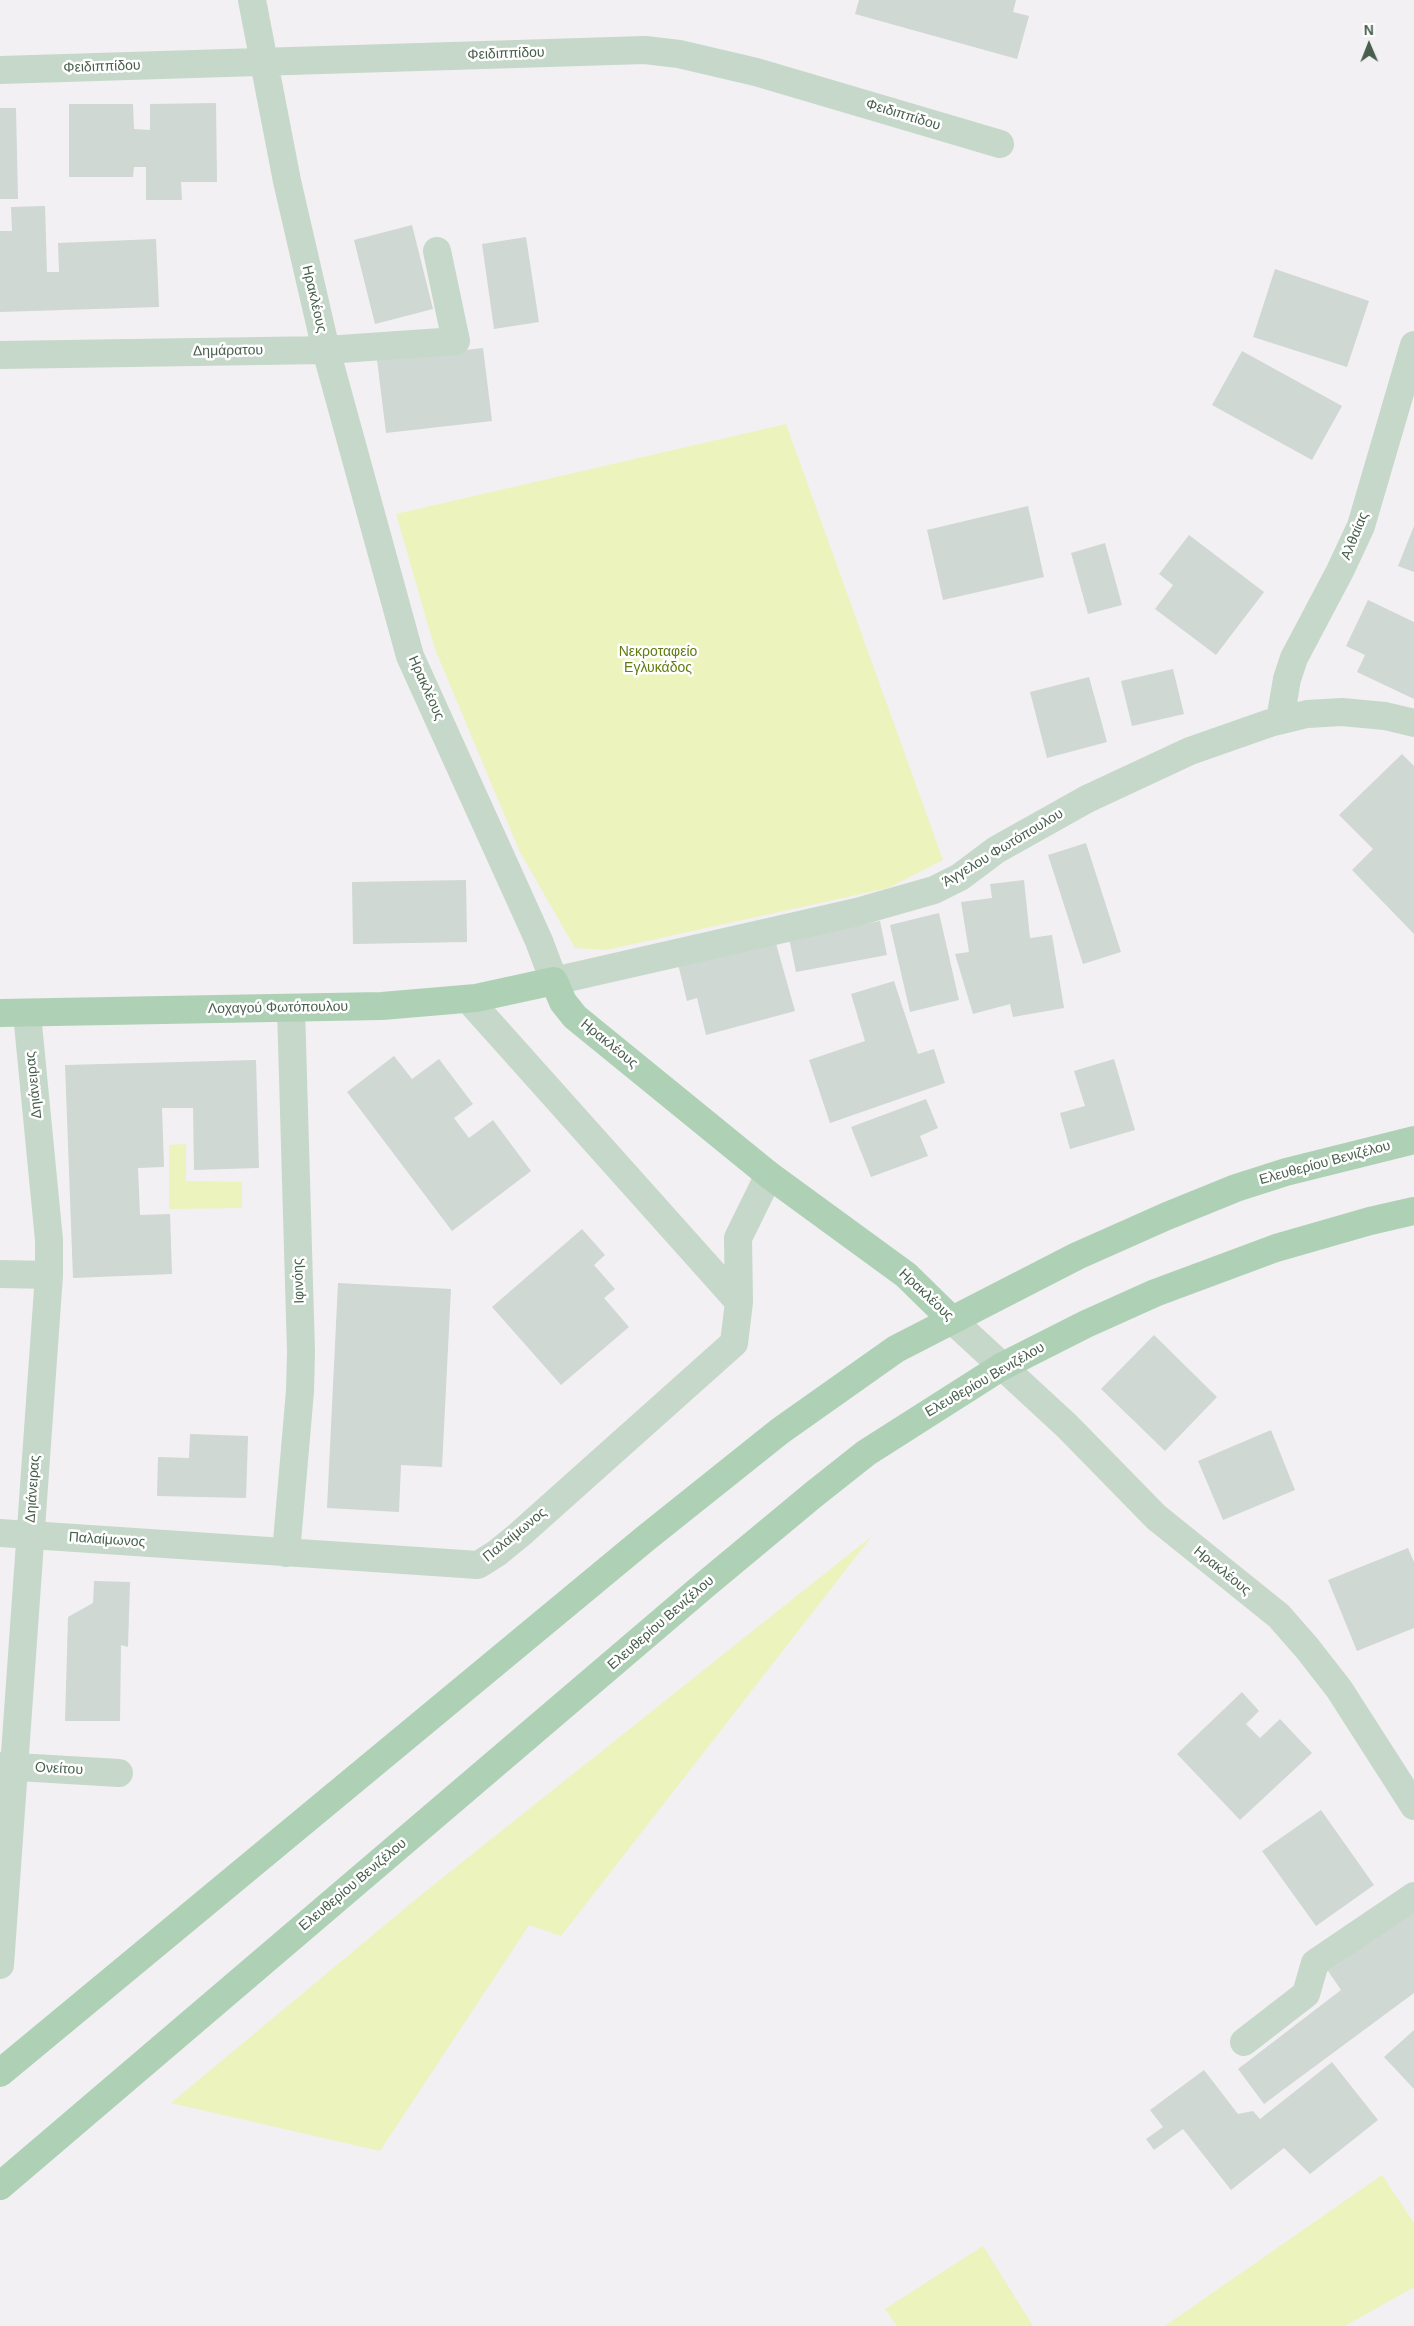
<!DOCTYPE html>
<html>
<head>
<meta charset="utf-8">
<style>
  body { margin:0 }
  #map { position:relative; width:1414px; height:2326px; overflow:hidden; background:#f2f0f3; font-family:Arial,sans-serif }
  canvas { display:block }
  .north { position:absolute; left:1344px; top:20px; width:50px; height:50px; -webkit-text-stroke:4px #fff; paint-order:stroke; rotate:359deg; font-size:14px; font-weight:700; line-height:20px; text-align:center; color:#475f4c }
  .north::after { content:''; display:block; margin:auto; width:18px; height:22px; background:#475f4c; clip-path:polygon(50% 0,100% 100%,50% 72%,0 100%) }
</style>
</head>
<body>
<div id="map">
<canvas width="1414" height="2326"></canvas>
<div class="north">N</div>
</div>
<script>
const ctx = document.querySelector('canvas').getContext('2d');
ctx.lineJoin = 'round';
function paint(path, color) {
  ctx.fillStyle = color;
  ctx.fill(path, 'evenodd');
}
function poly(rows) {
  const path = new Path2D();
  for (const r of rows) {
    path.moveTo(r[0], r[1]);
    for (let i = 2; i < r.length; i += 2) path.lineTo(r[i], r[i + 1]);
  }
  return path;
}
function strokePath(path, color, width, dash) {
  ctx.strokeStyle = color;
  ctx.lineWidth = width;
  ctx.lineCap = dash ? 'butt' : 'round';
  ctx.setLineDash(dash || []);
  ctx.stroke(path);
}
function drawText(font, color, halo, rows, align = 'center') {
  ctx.font = font + ' Arial,sans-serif';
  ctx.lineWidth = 5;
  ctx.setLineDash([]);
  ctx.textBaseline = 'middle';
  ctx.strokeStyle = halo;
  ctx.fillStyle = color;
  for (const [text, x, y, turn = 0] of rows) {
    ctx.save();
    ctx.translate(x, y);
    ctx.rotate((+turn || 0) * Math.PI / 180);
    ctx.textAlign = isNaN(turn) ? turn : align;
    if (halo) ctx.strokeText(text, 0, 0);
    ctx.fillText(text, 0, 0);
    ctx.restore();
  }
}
paint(poly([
  [786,424,943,860,888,888,606,950,575,948,520,852,435,649,396,514],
  [186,1144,186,1181,242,1182,242,1208,169,1209,169,1145],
  [872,1536,561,1936,529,1925,380,2151,171,2103,421,1895],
  [1382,2175,1414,2223,1414,2287,1345,2326,1165,2326],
  [983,2246,1033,2326,897,2326,885,2309]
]), '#ecf3bc');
paint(poly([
  [859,0,1016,0,1013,12,1029,16,1017,59,855,14],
  [216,103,217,182,181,182,182,200,146,200,146,167,134,167,133,177,69,177,69,104,133,104,134,129,150,130,150,104],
  [0,108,16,108,18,199,0,199],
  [45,206,47,272,59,272,58,243,156,239,159,307,0,312,0,231,12,231,11,207],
  [412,225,433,309,375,324,354,240],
  [526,237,539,322,494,329,482,244],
  [1275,269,1369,301,1347,367,1253,337],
  [483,348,492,421,386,433,377,360],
  [1242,351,1342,406,1312,460,1212,405],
  [1028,506,1044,577,943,600,927,530],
  [1414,526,1414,572,1398,566],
  [1189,535,1264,592,1216,655,1155,609,1173,585,1159,574],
  [1105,543,1122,605,1088,614,1071,553],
  [1368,600,1414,622,1414,699,1357,672,1365,655,1346,646],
  [1173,669,1184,714,1132,726,1121,681],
  [1089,677,1107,742,1047,758,1030,692],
  [1402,754,1414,766,1414,934,1352,870,1373,849,1339,815],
  [1086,843,1121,952,1083,964,1048,855],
  [466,880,467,942,353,944,352,882],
  [1024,880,1030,938,1052,935,1064,1008,1013,1017,1010,1004,973,1014,955,954,969,952,961,902,992,898,990,884],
  [939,913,959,1000,910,1012,890,925],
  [880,921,887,955,796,972,789,938],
  [775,940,795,1011,706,1035,697,998,687,1001,678,964],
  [894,981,918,1054,934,1049,945,1083,830,1123,809,1060,865,1041,851,994],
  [394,1056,412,1079,439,1059,473,1104,454,1118,469,1138,493,1120,531,1171,452,1231,347,1092],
  [1114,1059,1135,1130,1070,1149,1060,1113,1085,1106,1074,1071],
  [256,1060,259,1168,194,1170,193,1108,162,1108,164,1167,138,1168,140,1215,170,1214,172,1274,73,1278,65,1065],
  [926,1099,938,1128,920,1136,928,1156,871,1177,851,1127],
  [582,1229,605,1255,594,1265,615,1289,604,1298,629,1327,561,1385,492,1307],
  [338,1283,451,1289,442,1467,401,1465,399,1512,327,1508],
  [1154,1335,1217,1397,1165,1451,1101,1389],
  [1271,1430,1295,1490,1223,1520,1198,1461],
  [190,1434,248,1436,246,1498,157,1496,158,1457,189,1458],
  [1408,1548,1414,1562,1414,1628,1357,1651,1328,1580],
  [94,1581,130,1582,128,1647,121,1645,120,1721,65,1721,68,1617,93,1603],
  [1242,1692,1259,1711,1246,1724,1260,1738,1280,1719,1312,1753,1240,1820,1177,1754],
  [1321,1810,1374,1885,1316,1926,1262,1851],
  [1414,1911,1414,1993,1264,2104,1238,2069,1341,1990,1328,1971],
  [1414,2030,1414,2089,1384,2057],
  [1332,2062,1378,2120,1310,2174,1284,2148,1231,2190,1183,2129,1154,2150,1146,2139,1163,2127,1150,2110,1204,2070,1238,2114,1253,2111,1260,2119]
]), '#cfd8d2');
strokePath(poly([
  [252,0,287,181,326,350,410,656,539,941,554,981,857,912,934,890,960,877,996,850,1087,799,1190,751,1270,723,1307,714,1342,712,1385,716,1414,723],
  [0,70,645,50,679,54,756,72,1000,144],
  [0,355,326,350,456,341,437,251],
  [1280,720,1287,679,1294,658,1340,571,1361,526,1414,345],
  [468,999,739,1302],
  [0,1274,49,1275],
  [951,1319,1067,1426,1156,1517,1279,1616,1307,1648,1339,1689,1414,1806],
  [0,1533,478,1565,497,1553,519,1535,734,1343,739,1302,738,1238,769,1175],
  [286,1553,300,1391,301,1352,291,1008],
  [0,1766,119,1773],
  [0,1965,49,1275,49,1240,27,1014],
  [1244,2042,1306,1994,1315,1963,1414,1896]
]), '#c6d8ca', 28);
strokePath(poly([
  [0,1013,382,1006,476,998,554,981,563,1002,575,1017,769,1175,906,1275,951,1319],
  [0,2073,646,1538,780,1431,896,1349,1077,1256,1167,1216,1236,1188,1286,1172,1414,1140],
  [0,2186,707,1583,813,1495,866,1453,1001,1367,1086,1324,1155,1293,1276,1248,1370,1221,1414,1211]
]), '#aed1b6', 28);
drawText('14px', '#475f4c', '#fff', [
  ["Φειδιππίδου",506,54,-2],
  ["Φειδιππίδου",102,67,-2],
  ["Φειδιππίδου",903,115,17],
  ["Ηρακλέους",314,299,77],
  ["Δημάρατου",228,351,-1],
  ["Αλθαίας",1355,536,-68],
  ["Ηρακλέους",426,688,66],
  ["Άγγελου Φωτόπουλου",1003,848,-31],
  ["Λοχαγού Φωτόπουλου",278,1008,-1],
  ["Ηρακλέους",609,1044,39],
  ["Δηιάνειρας",34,1085,-96],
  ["Ελευθερίου Βενιζέλου",1325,1163,-15],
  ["Ιφινόης",299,1281,-92],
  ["Ηρακλέους",926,1295,43],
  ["Ελευθερίου Βενιζέλου",985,1380,-30],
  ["Δηιάνειρας",33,1489,-86],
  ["Παλαίμωνος",515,1535,-39],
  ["Παλαίμωνος",107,1540,4],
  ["Ηρακλέους",1222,1571,39],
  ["Ελευθερίου Βενιζέλου",661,1623,-41],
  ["Ονείτου",59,1769,3],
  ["Ελευθερίου Βενιζέλου",353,1885,-40]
]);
drawText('14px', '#627c10', '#fff', [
  ["Νεκροταφείο",658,652],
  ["Εγλυκάδος",658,668]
]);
</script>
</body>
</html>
